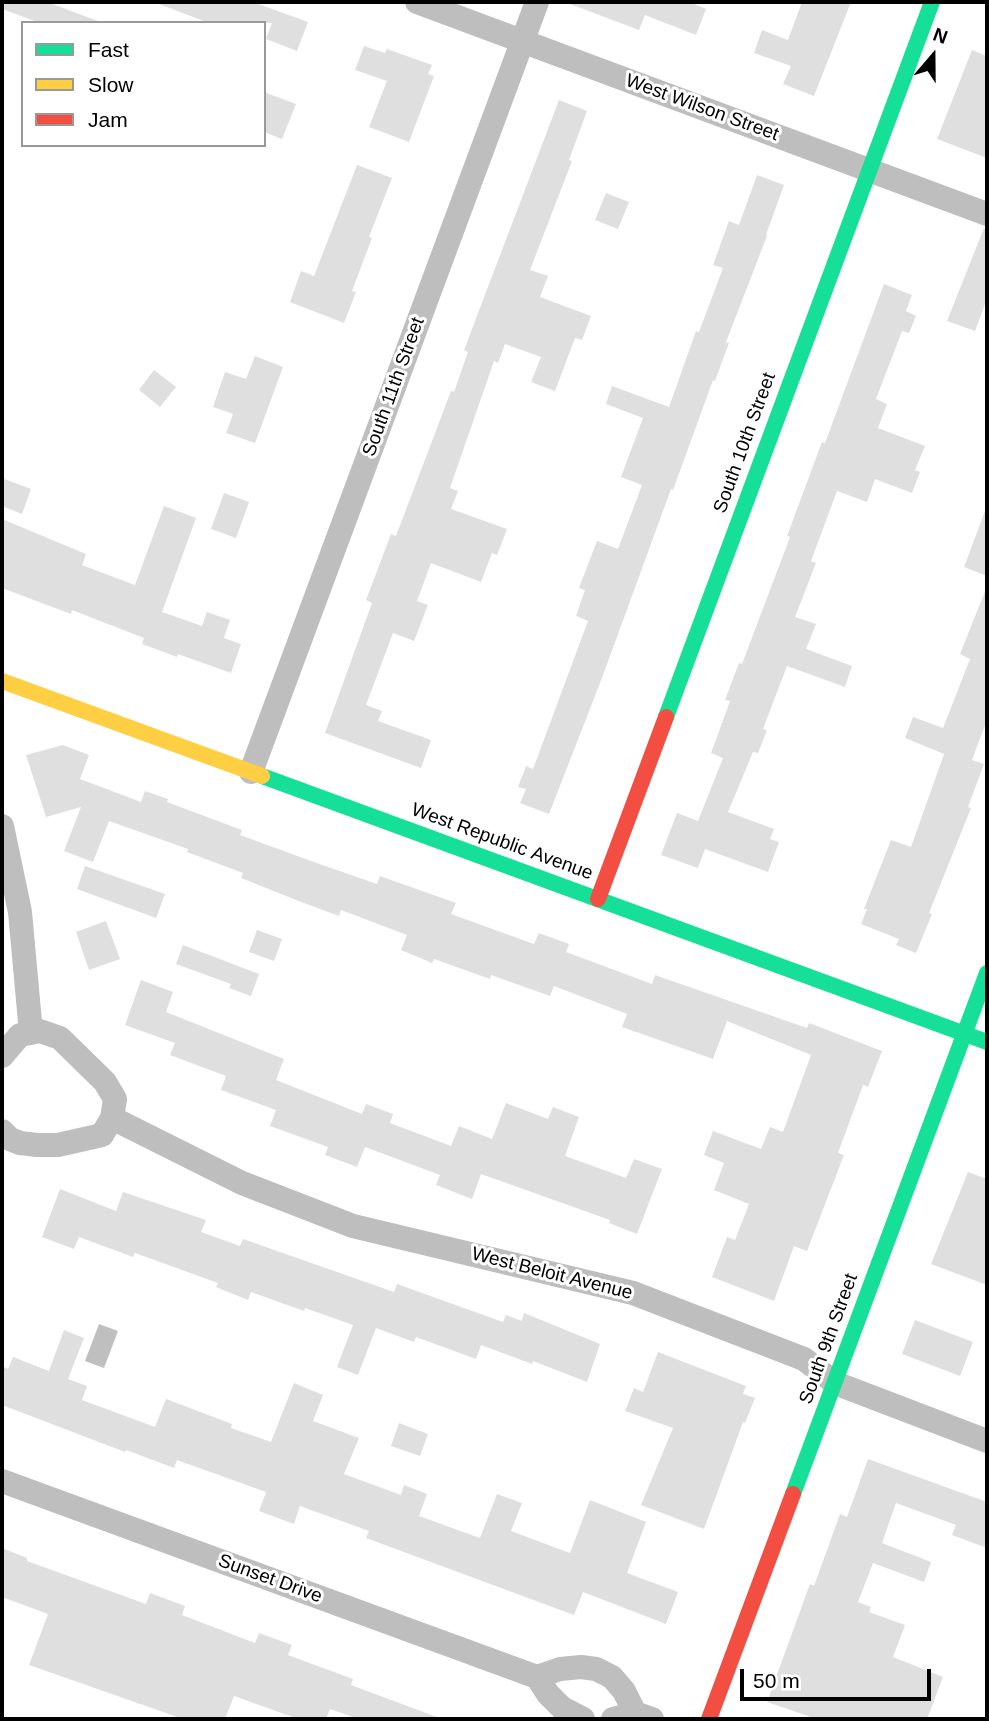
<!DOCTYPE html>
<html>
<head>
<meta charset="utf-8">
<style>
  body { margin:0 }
  #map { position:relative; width:989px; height:1721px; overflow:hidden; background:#fff; font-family:Arial,sans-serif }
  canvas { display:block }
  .frame { position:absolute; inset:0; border:4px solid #000; pointer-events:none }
  .legend { position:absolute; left:21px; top:21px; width:245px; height:126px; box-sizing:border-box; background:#fff; border:2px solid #999; margin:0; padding:9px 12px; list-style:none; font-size:21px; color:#000 }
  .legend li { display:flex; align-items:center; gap:14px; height:35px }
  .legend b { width:35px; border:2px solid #999 }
  .north { position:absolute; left:898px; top:21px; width:70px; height:70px; -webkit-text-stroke:5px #fff; paint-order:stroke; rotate:20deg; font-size:19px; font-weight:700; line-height:28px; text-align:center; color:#000 }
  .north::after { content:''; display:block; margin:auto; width:24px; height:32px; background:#000; clip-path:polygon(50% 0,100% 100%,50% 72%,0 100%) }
  .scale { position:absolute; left:740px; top:1669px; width:191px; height:32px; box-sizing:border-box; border:4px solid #000; border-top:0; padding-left:9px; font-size:21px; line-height:24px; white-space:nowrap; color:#000; -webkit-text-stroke:5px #fff; paint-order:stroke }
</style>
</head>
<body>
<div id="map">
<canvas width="989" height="1721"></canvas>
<div class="frame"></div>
<ul class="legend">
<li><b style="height:9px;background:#16e098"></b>Fast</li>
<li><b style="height:9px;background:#ffcf43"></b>Slow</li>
<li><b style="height:9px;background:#f24e42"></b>Jam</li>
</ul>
<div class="north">N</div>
<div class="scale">50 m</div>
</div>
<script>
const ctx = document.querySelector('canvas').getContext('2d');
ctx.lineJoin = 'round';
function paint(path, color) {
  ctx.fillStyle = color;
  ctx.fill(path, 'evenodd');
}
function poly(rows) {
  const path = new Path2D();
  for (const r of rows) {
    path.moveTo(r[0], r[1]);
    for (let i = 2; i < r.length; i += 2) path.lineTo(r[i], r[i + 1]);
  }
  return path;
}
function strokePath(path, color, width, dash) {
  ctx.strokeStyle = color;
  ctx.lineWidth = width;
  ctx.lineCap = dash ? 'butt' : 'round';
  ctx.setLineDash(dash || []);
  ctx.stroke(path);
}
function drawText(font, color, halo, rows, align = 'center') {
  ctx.font = font + ' Arial,sans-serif';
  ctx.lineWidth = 6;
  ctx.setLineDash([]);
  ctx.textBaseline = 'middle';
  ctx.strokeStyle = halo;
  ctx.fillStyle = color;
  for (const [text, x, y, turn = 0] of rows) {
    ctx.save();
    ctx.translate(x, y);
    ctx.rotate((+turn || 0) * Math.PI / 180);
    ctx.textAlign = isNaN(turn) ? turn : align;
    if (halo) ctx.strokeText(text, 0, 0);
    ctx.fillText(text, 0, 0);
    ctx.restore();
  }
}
paint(poly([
  [99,1324,118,1331,104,1368,85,1361]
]), '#bfbfbf');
paint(poly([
  [2,2,47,2,98,21,97,23,40,23,2,9],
  [159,2,253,2,308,22,297,51,266,39,272,23,209,23,159,4],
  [570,2,689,2,706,9,696,35,645,15,639,30,570,4],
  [802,2,851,2,814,96,783,84,791,66,754,53,762,30,788,40],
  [364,46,385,53,387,49,432,65,428,74,434,76,409,142,369,127,387,81,355,70],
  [972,50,987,56,987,158,937,139],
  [264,92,296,104,282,139,264,132],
  [559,100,587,111,569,160,572,161,530,270,548,276,540,297,591,316,582,340,575,338,555,391,531,382,541,357,505,344,498,363,494,361,450,488,458,491,451,509,507,529,497,555,492,553,481,582,431,563,417,601,428,605,414,641,393,633,366,705,382,711,378,721,431,740,421,768,325,733,372,603,366,600,391,534,396,536,451,391,454,392,468,352,464,350],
  [357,165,392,178,369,237,372,238,352,291,356,292,344,323,290,302,301,271,314,276],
  [757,175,784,185,766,235,767,236,726,342,729,343,715,381,713,380,673,490,671,489,602,678,549,814,520,803,526,789,518,787,526,766,533,769,588,621,576,616,585,590,579,588,597,541,618,549,642,485,621,477,643,418,606,404,612,386,669,407,696,331,699,332,723,268,713,265,729,221,739,225],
  [606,193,629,202,618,229,595,220],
  [984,228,987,229,987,299,975,331,947,321],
  [884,284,912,295,906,311,916,316,909,333,902,331,876,399,887,404,878,428,925,446,915,470,920,472,912,493,875,479,867,502,837,491,811,561,816,563,795,617,816,624,806,649,852,666,845,687,787,666,763,729,767,730,758,753,753,752,728,812,774,829,770,839,779,842,768,872,705,849,698,868,661,855,677,813,698,821,723,758,711,753,730,701,725,700,739,663,742,664,790,537,787,536,822,442,825,443],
  [255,356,283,367,255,443,226,433,233,414,213,407,225,372,246,379],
  [154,370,176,387,160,407,139,390],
  [2,478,31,489,22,514,2,506],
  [224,493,249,502,236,538,211,529],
  [164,506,196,518,162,612,202,626,207,612,230,620,224,638,241,644,231,673,178,654,177,657,142,644,144,638,72,610,71,614,2,588,2,519,86,554,82,565,135,585],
  [985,511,987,512,987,576,964,567],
  [986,589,987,720,972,760,984,764,968,807,971,808,929,913,932,914,916,953,896,945,899,939,861,924,867,909,864,909,891,840,911,847,944,754,905,738,913,717,943,728,970,659,960,654],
  [63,745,89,755,80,779,141,802,145,791,168,799,167,802,242,830,240,835,311,861,377,884,380,876,456,903,451,914,534,944,539,933,569,944,566,952,652,984,655,975,807,1028,809,1023,882,1051,868,1087,863,1085,838,1153,844,1155,807,1251,794,1246,774,1301,712,1277,727,1237,735,1240,749,1204,714,1190,724,1163,704,1155,713,1131,761,1149,770,1127,783,1132,811,1055,727,1021,713,1059,622,1027,627,1014,554,986,550,996,491,975,490,979,434,959,432,963,401,950,407,935,341,910,339,916,296,900,241,878,243,873,187,852,188,849,109,821,93,862,64,851,81,807,46,817,26,755],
  [85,866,165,894,156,918,77,889],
  [106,921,120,959,89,970,76,932],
  [257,930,282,939,274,961,249,952],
  [183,945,259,974,251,996,229,988,231,984,176,964],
  [141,980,173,992,166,1012,284,1059,276,1080,362,1114,366,1104,393,1114,390,1123,451,1146,459,1126,492,1139,506,1103,548,1119,553,1107,579,1117,565,1156,626,1178,634,1159,662,1169,637,1234,609,1223,610,1220,481,1174,472,1199,436,1185,440,1175,365,1147,357,1167,325,1155,328,1147,270,1126,276,1110,221,1090,226,1076,170,1055,175,1043,125,1025],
  [968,1172,987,1179,987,1285,931,1264],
  [60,1189,116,1211,123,1192,206,1220,201,1232,240,1246,243,1239,394,1292,397,1284,503,1322,506,1315,522,1321,524,1313,600,1344,587,1382,533,1361,532,1364,481,1345,476,1359,416,1337,414,1342,376,1328,358,1375,337,1367,353,1325,305,1308,304,1311,251,1292,248,1300,216,1287,218,1283,135,1253,133,1257,79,1237,74,1249,42,1237],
  [915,1320,973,1342,960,1376,902,1354],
  [64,1330,84,1338,68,1379,87,1386,82,1400,155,1427,166,1399,232,1424,231,1428,271,1442,294,1383,323,1395,313,1421,359,1438,344,1474,401,1495,404,1485,427,1494,419,1516,480,1538,497,1494,522,1503,511,1531,570,1553,590,1500,646,1522,627,1573,678,1592,666,1624,583,1592,574,1615,366,1538,369,1531,300,1506,294,1524,259,1511,266,1492,177,1460,174,1468,126,1450,125,1452,2,1405,2,1366,8,1369,13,1357,49,1371],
  [658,1352,746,1386,743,1394,755,1398,745,1423,743,1422,704,1529,641,1505,673,1428,625,1411,634,1388,643,1392],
  [399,1423,428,1434,420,1456,391,1446],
  [868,1459,987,1502,987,1548,952,1535,956,1525,896,1503,882,1543,931,1562,924,1582,873,1563,858,1602,871,1607,869,1612,905,1625,893,1657,943,1677,927,1719,817,1719,767,1702,810,1584,814,1586,840,1514,847,1517],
  [2,1548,27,1558,27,1561,146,1604,150,1593,185,1606,182,1615,255,1643,259,1633,292,1645,288,1655,353,1679,351,1685,437,1717,437,1719,358,1719,330,1709,326,1719,298,1719,234,1696,225,1719,183,1719,29,1665,48,1614,2,1597]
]), '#dfdfdf');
strokePath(poly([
  [417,2,987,214],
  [251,772,537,2],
  [2,826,20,912,31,1033],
  [2,1056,20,1035,40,1031,60,1038,105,1082,115,1099,112,1118,102,1135,58,1145,37,1145,20,1143,10,1139,2,1131],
  [112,1118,242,1183,353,1226,633,1293,804,1359,835,1383,987,1441],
  [2,1481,537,1677,548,1694,562,1708,583,1719],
  [537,1677,560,1669,581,1667,596,1669,612,1677,624,1691,635,1713],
  [613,1719,635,1713,652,1719]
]), '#bebebe', 24);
strokePath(poly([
  [666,717,932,2],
  [262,776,987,1042],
  [793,1494,987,973]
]), '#16e098', 16);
strokePath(poly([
  [2,681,262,776]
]), '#ffcf43', 16);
strokePath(poly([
  [598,899,666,717],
  [709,1719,793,1494]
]), '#f24e42', 16);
drawText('19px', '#000', '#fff', [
  ["West Wilson Street",702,108,20],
  ["South 11th Street",394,387,-70],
  ["South 10th Street",745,443,-70],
  ["West Republic Avenue",502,842,20],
  ["West Beloit Avenue",552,1274,14],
  ["South 9th Street",829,1339,-70],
  ["Sunset Drive",270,1579,20]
]);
</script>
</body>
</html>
